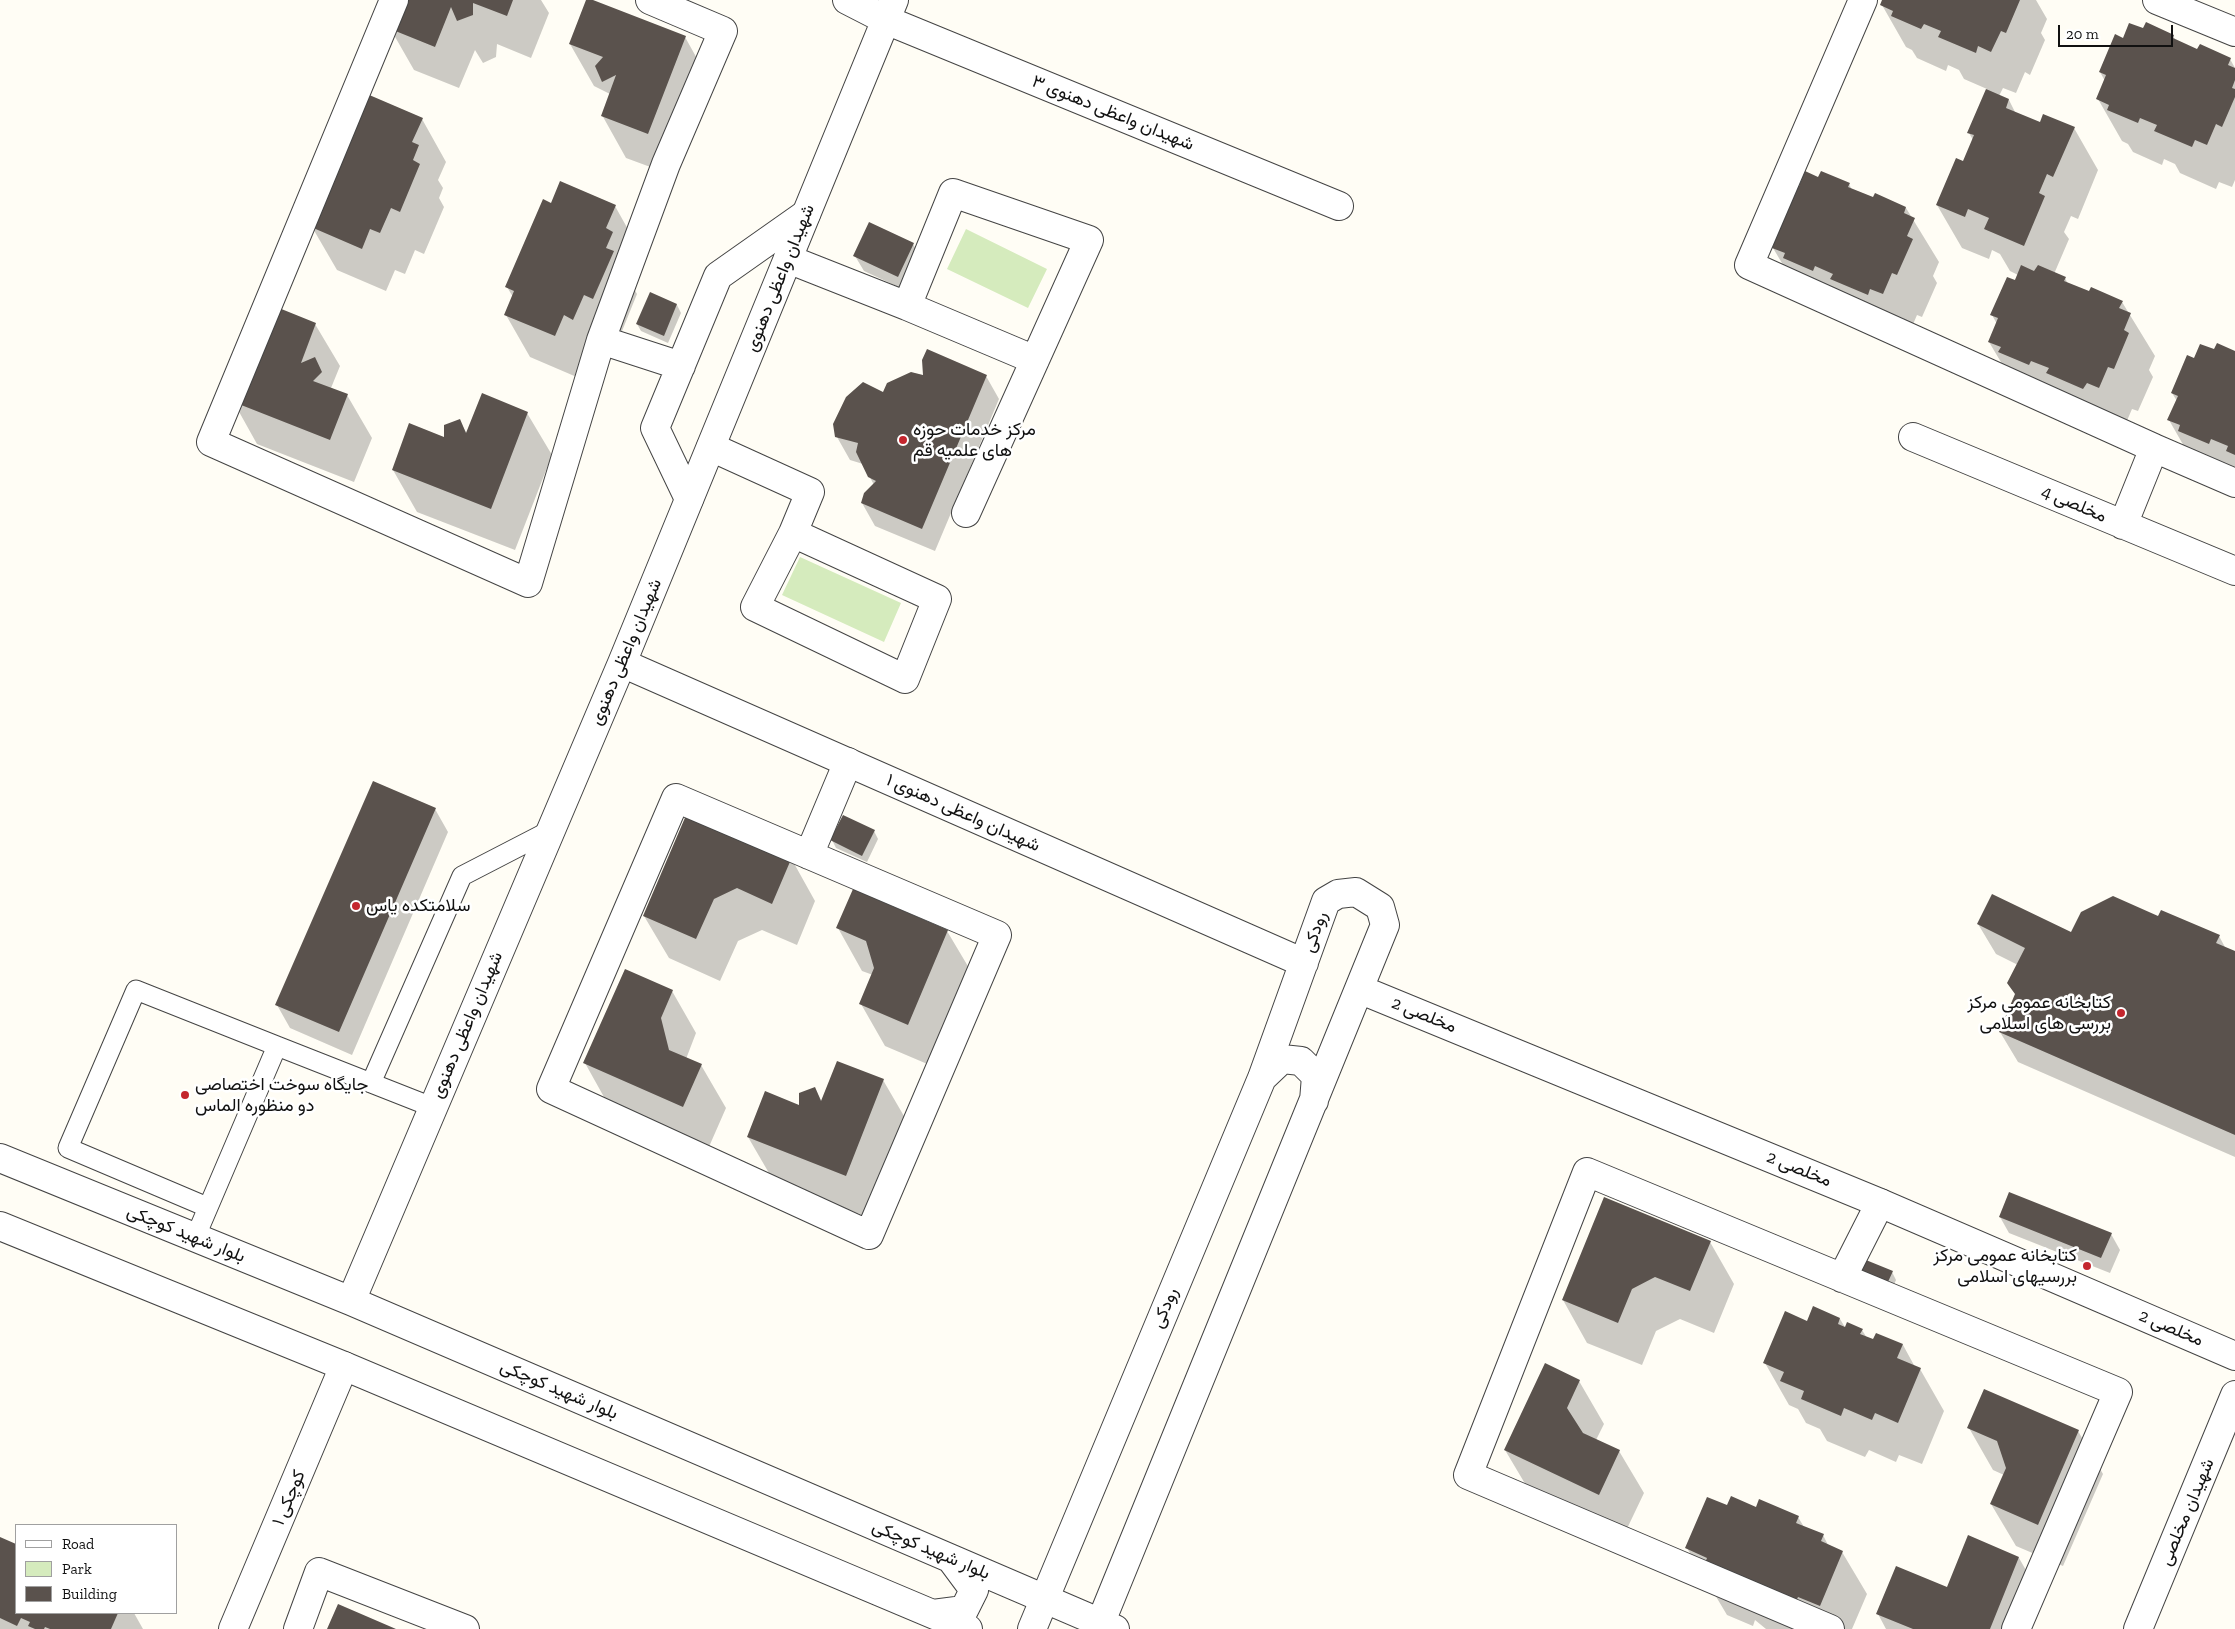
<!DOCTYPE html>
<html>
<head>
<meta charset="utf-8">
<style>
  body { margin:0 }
  #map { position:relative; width:2235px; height:1629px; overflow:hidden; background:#fffdf5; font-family:"Zilla Slab",serif }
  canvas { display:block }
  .legend { position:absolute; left:15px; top:1524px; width:162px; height:90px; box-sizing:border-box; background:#fff; border:1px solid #a0a0a0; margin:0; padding:6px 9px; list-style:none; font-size:15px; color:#111 }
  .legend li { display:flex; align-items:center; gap:10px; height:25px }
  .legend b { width:25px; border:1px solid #a0a0a0 }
  .scale { position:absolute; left:2058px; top:25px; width:115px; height:22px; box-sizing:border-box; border:2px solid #111; border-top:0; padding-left:6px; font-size:15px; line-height:18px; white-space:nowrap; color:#111; -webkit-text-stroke:4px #fff; paint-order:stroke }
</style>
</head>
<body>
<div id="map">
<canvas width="2235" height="1629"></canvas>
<ul class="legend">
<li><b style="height:6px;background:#fff"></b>Road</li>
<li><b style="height:14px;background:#d5ebbd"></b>Park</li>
<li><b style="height:14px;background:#5a524d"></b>Building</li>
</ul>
<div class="scale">20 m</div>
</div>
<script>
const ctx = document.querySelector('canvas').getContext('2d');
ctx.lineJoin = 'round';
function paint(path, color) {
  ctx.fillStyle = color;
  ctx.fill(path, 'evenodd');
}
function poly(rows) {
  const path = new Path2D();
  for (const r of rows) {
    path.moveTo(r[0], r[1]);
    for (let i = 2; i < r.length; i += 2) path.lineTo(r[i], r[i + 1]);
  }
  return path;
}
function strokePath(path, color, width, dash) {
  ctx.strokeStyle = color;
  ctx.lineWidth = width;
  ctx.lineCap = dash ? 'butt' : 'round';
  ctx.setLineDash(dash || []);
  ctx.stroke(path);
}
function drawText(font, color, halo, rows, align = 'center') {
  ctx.font = font + ' "Zilla Slab",Vazirmatn,serif';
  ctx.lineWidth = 5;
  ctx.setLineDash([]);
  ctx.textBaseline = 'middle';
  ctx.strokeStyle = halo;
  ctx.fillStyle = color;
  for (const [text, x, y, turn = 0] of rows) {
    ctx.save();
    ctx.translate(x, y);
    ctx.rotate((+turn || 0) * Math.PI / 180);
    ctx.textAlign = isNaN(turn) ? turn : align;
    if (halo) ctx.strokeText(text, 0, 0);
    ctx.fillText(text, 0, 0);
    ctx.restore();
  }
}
paint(poly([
  [966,229,1047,269,1028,308,947,269],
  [800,557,901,603,884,642,782,595]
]), '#d5ebbd');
paint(poly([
  [401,0,541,0,549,13,531,58,497,44,496,57,483,63,475,50,459,88,414,70,390,28],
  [587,0,685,37,709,80,672,175,626,158,602,115,610,94,594,86,570,44],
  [1884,0,2036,0,2047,19,2041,33,2045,40,2030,75,2025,72,2016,93,2003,88,1999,96,2009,100,2016,114,2040,124,2074,128,2098,170,2078,219,2071,216,2064,232,2069,239,2054,274,2065,278,2068,284,2090,293,2122,302,2155,356,2149,370,2153,377,2138,411,2132,409,2123,430,2014,384,1989,342,1997,324,1992,315,2018,275,2010,271,2000,254,1992,250,1989,259,1962,248,1937,205,1963,163,1973,140,1969,133,1987,89,1964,79,1959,70,1948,65,1946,71,1917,58,1912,50,1906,47,1882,5],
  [2144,30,2173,36,2176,41,2198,51,2230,59,2235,68,2235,180,2232,187,2219,182,2216,189,2180,173,2175,164,2164,159,2162,165,2133,152,2128,144,2122,141,2098,99,2105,81,2100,72,2124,39],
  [422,119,446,162,438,180,443,188,439,198,444,207,424,254,415,250,405,274,395,270,386,291,337,270,312,227],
  [1819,179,1849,184,1852,190,1874,199,1906,208,1939,262,1933,276,1937,283,1922,317,1917,315,1908,336,1798,290,1773,248,1781,229,1776,220,1799,188],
  [552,204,615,206,639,249,632,285,637,294,618,341,579,378,530,357,506,315,513,297,507,287],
  [913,244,922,260,907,291,864,271,855,256],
  [650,294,677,305,681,313,668,343,641,331,637,324],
  [315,324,340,366,331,388,347,395,372,438,354,482,257,444,233,401],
  [2214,351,2235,352,2235,480,2193,462,2169,420,2177,401,2172,393,2195,360],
  [924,376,986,376,999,399,935,551,875,526,862,503,874,485,863,464,850,460,837,437,884,393],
  [527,413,552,455,515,550,417,512,393,470,445,439,459,420,467,434],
  [435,809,448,832,352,1055,290,1028,277,1005],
  [874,831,878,839,867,862,836,848,832,840],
  [791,858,815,901,797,945,762,930,738,941,720,981,669,958,644,916],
  [2159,918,2219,936,2226,949,2235,952,2235,1157,2018,1062,2000,1032,2016,995,2018,965,1996,954,1978,924,2071,934],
  [838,928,947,931,972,973,932,1066,885,1046,861,1004,873,975,862,971],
  [672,991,696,1033,686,1059,701,1065,726,1108,708,1149,609,1106,585,1063],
  [883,1080,908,1123,870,1218,773,1180,748,1137,801,1107,815,1088,822,1102],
  [2000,1217,2111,1234,2120,1250,2110,1273,2009,1233],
  [1710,1242,1734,1284,1714,1333,1680,1319,1656,1331,1642,1365,1587,1343,1563,1300],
  [1892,1272,1896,1280,1886,1303,1851,1282],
  [1840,1319,1846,1329,1862,1330,1867,1338,1874,1341,1877,1334,1903,1345,1915,1367,1920,1369,1944,1411,1922,1464,1899,1455,1896,1462,1869,1450,1865,1457,1827,1441,1820,1429,1806,1423,1798,1409,1789,1405,1765,1363,1808,1322],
  [1546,1365,1579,1381,1604,1424,1596,1440,1619,1451,1644,1493,1623,1537,1530,1492,1505,1450],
  [1969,1428,2078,1431,2103,1474,2063,1566,2016,1546,1991,1504,2004,1475,1993,1470],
  [1728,1507,1757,1509,1798,1517,1804,1527,1823,1535,1829,1547,1842,1552,1867,1594,1852,1629,1766,1629,1755,1620,1753,1626,1727,1615,1687,1548],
  [0,1538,16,1545,16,1613,134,1613,143,1629,0,1629],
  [2019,1558,2043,1600,2031,1629,1886,1629,1878,1614,1948,1589]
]), '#0003');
paint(poly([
  [399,0,513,0,507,16,473,3,473,15,457,21,451,7,435,47,388,28],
  [586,0,593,0,686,36,648,134,601,116,616,75,602,82,595,66,603,57,569,44],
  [1882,0,2020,0,2006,33,2001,31,1991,52,1978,46,1976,53,1938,37,1941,31,1924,24,1921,29,1891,16,1893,11,1880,5],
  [2146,22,2174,35,2173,38,2197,49,2200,44,2231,58,2228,65,2235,68,2235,80,2232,88,2235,89,2235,97,2222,127,2216,124,2207,145,2195,140,2192,147,2154,131,2157,125,2140,118,2138,123,2107,110,2109,105,2096,99,2106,75,2099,72,2115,34,2123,38,2129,23,2143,28],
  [1986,89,2009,99,2006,108,2040,122,2043,114,2075,127,2053,177,2047,174,2039,193,2045,196,2024,246,1984,229,1989,218,1968,209,1965,217,1936,205,1956,158,1963,161,1974,135,1967,133],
  [367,94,423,118,412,142,419,145,413,160,420,164,400,212,391,208,380,233,370,229,362,249,311,227],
  [1805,171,1818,177,1821,171,1850,183,1848,187,1873,197,1875,193,1906,207,1904,213,1915,218,1907,236,1913,239,1897,275,1892,273,1883,294,1870,289,1868,295,1830,279,1833,274,1815,266,1813,271,1783,258,1785,253,1772,248,1782,224,1775,221,1791,183,1799,186],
  [560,181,616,205,606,228,613,232,606,248,614,251,593,299,584,295,573,320,564,315,555,336,504,315,514,291,505,287,543,199,551,203],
  [869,222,914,243,898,277,853,256],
  [2021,265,2034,271,2038,265,2066,277,2064,281,2089,291,2091,287,2123,301,2119,308,2131,313,2124,330,2129,333,2114,369,2108,367,2099,388,2087,383,2083,389,2046,373,2049,368,2031,361,2029,365,1998,352,2001,347,1988,342,1998,318,1990,315,2007,277,2015,280],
  [650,292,677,304,664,336,636,324],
  [269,304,316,323,301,363,315,357,322,372,313,381,348,394,330,440,231,401],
  [2217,343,2235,351,2235,455,2226,451,2228,446,2211,439,2209,444,2178,431,2180,425,2167,420,2178,396,2171,393,2187,355,2194,358,2200,344,2214,349],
  [927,349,987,375,922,529,861,503,864,493,876,481,868,477,856,452,858,443,835,437,833,424,846,397,863,382,883,392,887,383,911,372,923,375,922,360],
  [482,393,528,412,491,509,392,470,409,423,444,437,444,425,460,419,466,433],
  [373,781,436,808,339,1032,275,1005],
  [687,813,792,857,772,904,737,888,714,899,696,939,643,916],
  [843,815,875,830,862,856,830,840],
  [853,889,948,930,908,1025,859,1004,874,968,866,941,836,928],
  [1992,894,2071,932,2081,912,2113,896,2158,916,2161,910,2220,935,2216,943,2235,951,2235,1135,1999,1032,2015,994,2007,983,2025,948,1977,924],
  [625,969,673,990,661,1018,669,1050,702,1064,683,1107,583,1063],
  [837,1061,884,1079,846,1176,747,1137,765,1091,799,1105,799,1093,815,1087,821,1101],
  [2009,1192,2112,1233,2101,1258,1999,1217],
  [1604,1197,1711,1241,1690,1291,1655,1277,1632,1289,1618,1323,1562,1300],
  [1861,1258,1893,1271,1881,1297,1850,1282],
  [1813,1306,1840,1318,1838,1324,1845,1327,1847,1322,1863,1329,1860,1334,1873,1339,1876,1333,1903,1344,1897,1358,1921,1368,1898,1423,1875,1413,1872,1420,1844,1408,1841,1416,1801,1399,1804,1391,1780,1381,1784,1372,1763,1363,1785,1311,1807,1321],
  [1545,1363,1580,1380,1567,1408,1583,1433,1620,1450,1599,1495,1504,1450],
  [1984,1389,2079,1430,2038,1525,1990,1504,2006,1468,1997,1441,1967,1428],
  [1731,1496,1756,1507,1759,1499,1799,1516,1796,1523,1824,1534,1821,1541,1843,1551,1820,1606,1798,1597,1792,1610,1701,1573,1707,1558,1685,1548,1707,1497,1727,1505],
  [1968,1535,2019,1557,1990,1629,1913,1629,1876,1614,1896,1566,1947,1587],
  [0,1537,16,1544,16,1613,118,1613,111,1629,50,1629,45,1627,44,1629,35,1629,28,1626,30,1622,21,1618,17,1626,0,1618],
  [338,1604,396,1629,327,1629]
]), '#5a524d');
const service = poly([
  [371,1083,462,876,551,830],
  [207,1207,68,1148,136,990,277,1046],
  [195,1238,277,1046,432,1107]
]);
const minor = poly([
  [394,0,211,442,528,583,601,340,666,164,723,31,650,0],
  [1863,0,1749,265,2154,448],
  [2157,0,2235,32],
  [886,20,1339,206],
  [788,259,907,306,1035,360],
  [907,306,953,193,1089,240,966,513],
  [601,340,681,366],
  [1913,437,2235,571],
  [711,447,810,492,793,533,937,599,905,679,755,607,793,533],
  [689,499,655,428,718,276,806,214],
  [2123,525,2154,448,2235,483],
  [676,798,997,935,869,1235,551,1089,676,798],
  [809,855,848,762],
  [1842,1278,1880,1203],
  [233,1629,344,1366],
  [298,1629,319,1572,465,1629],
  [1830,1629,1468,1475,1587,1172,2118,1392,2016,1629]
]);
const tertiary = poly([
  [847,0,886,20],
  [622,663,1304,963],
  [1359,989,1880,1203,2235,1356],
  [1262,1078,1282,1059,1301,1061,1316,1076,1314,1101],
  [0,1158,351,1301,1115,1629],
  [0,1226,344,1366,968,1629],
  [351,1301,622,663,894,0],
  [933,1614,964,1610,974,1590,951,1559],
  [1032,1629,1262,1078,1326,901,1338,894,1356,892,1380,907,1385,925,1098,1629],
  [2138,1629,2235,1395]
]);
strokePath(service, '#444', 21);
strokePath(minor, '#444', 30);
strokePath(tertiary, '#444', 30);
strokePath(service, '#fff', 19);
strokePath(minor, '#fff', 28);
strokePath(tertiary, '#fff', 28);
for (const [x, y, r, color] of [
  [903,440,5,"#c4262e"],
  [356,906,5,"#c4262e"],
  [2121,1013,5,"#c4262e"],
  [185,1095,5,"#c4262e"],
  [2087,1266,5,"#c4262e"]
]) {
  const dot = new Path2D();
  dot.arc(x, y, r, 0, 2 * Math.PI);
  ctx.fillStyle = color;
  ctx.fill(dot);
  strokePath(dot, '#fff', 2);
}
drawText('18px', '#111', '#fff', [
  ["شهیدان واعظی دهنوی ۳",1113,113,22],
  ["شهیدان واعظی دهنوی",780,278,-68],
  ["مخلصی 4",2074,504,23],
  ["شهیدان واعظی دهنوی",626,652,-67],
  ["شهیدان واعظی دهنوی ۱",963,813,24],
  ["رودکی",1315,932,-70],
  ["مخلصی 2",1424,1015,22],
  ["شهیدان واعظی دهنوی",467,1025,-67],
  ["مخلصی 2",1799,1169,22],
  ["بلوار شهید کوچکی",186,1234,22],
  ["رودکی",1165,1308,-67],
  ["مخلصی 2",2171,1328,23],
  ["بلوار شهید کوچکی",559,1390,23],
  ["کوچکی ۱",289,1498,-67],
  ["شهیدان مخلصی",2187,1512,-67],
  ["بلوار شهید کوچکی",931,1550,23]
]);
drawText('18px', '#111', '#fff', [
  ["مرکز خدمات حوزه",913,430],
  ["های علمیه قم",913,451],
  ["سلامتکده یاس",366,906],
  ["کتابخانه عمومی مرکز",2111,1003,"right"],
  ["بررسی های اسلامی",2111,1024,"right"],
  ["جایگاه سوخت اختصاصی",195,1085],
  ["دو منظوره الماس",195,1106],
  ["کتابخانه عمومی مرکز",2077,1256,"right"],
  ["بررسیهای اسلامی",2077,1277,"right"]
], 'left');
</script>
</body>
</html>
